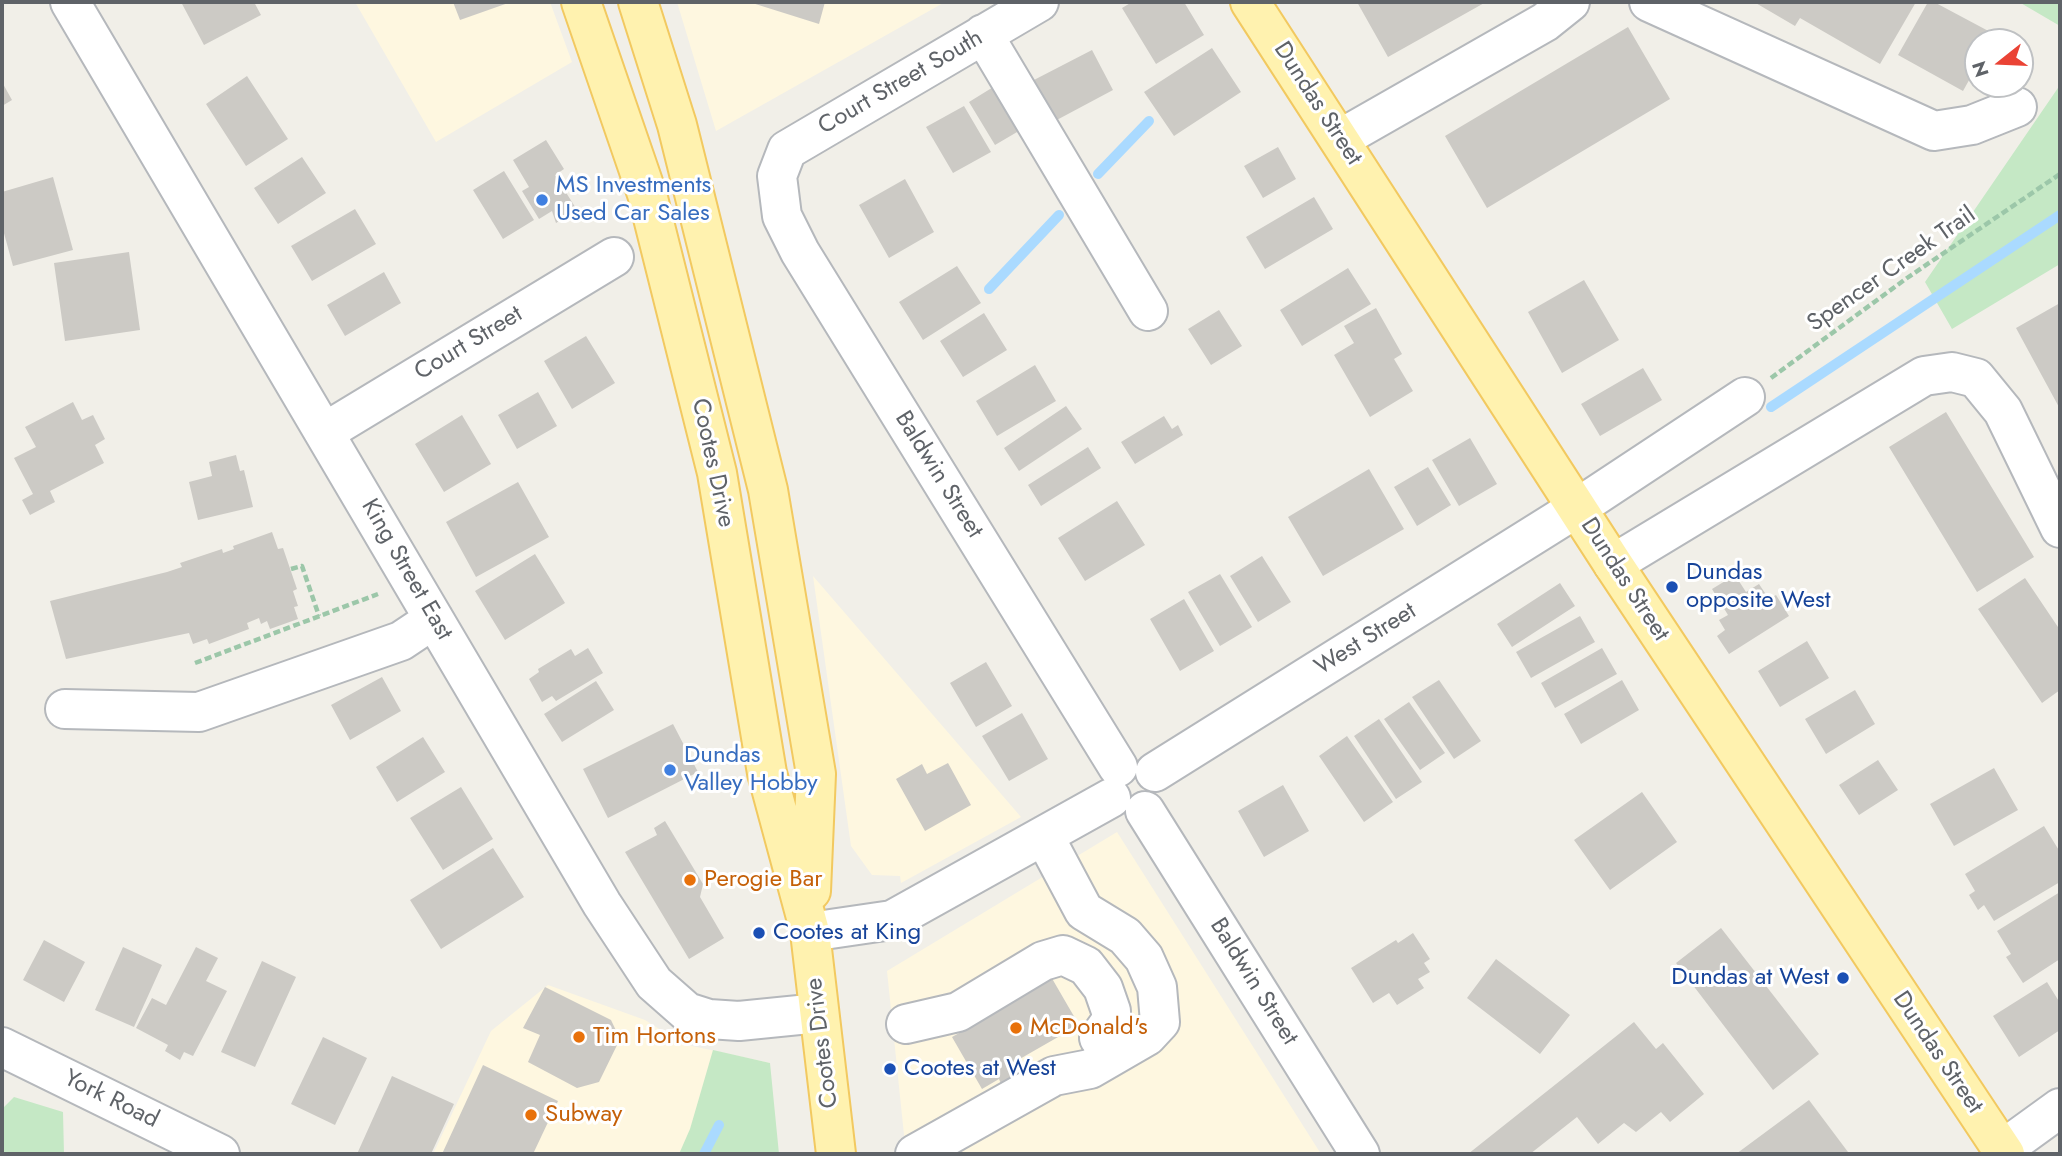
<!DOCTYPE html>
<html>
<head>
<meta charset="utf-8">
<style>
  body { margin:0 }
  #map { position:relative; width:2062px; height:1156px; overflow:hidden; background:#f1efe8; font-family:Jost,sans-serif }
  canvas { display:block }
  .frame { position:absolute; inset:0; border:4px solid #5f6368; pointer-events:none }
  .north { position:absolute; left:1964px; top:28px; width:70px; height:70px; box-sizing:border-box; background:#fff; border:2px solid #bfc1c3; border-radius:50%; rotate:252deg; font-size:19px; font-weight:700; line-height:28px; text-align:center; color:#5f6368 }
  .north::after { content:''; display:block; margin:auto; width:24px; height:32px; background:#ea4335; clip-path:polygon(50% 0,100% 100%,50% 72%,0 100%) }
</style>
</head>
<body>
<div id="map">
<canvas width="2062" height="1156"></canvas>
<div class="frame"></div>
<div class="north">N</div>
</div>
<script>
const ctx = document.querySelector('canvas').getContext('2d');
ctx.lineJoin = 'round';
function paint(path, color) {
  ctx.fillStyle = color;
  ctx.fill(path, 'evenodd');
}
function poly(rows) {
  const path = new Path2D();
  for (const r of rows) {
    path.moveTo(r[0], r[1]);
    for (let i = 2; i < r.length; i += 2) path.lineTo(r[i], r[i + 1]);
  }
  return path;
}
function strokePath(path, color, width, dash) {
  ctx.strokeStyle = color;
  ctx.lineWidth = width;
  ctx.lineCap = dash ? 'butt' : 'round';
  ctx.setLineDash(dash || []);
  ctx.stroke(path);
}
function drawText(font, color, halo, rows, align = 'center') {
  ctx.font = font + ' Jost,sans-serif';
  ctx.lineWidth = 6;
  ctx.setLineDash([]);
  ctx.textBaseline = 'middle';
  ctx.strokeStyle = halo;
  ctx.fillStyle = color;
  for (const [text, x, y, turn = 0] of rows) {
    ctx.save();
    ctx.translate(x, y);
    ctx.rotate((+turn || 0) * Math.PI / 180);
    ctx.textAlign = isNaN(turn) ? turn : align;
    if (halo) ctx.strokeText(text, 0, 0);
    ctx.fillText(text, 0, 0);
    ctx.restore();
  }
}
paint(poly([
  [355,2,550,2,572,62,436,142],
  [677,2,945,2,716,131],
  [813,576,1021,817,901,883,900,876,872,875,851,846],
  [1117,832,1321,1154,906,1154,887,971],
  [548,985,645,1020,683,1044,770,1063,709,1154,433,1154,491,1031]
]), '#fef7e0');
paint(poly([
  [2019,2,2060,2,2060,26],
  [2060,85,2060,264,1952,329,1925,282],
  [713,1050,770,1063,779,1154,679,1154,690,1129],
  [14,1097,63,1112,64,1154,2,1154,2,1109]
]), '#c5e8c5');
strokePath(poly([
  [1098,174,1149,121],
  [989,289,1059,215],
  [1771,407,2060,215],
  [704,1154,719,1125]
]), '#aadaff', 10);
paint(poly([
  [181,2,254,2,261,15,204,45],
  [453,2,511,2,460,20],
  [749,2,825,2,819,24],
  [1132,2,1184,2,1204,35,1156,64,1122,8],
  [1357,2,1486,2,1388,57],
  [1754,2,1916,2,1880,64,1800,18,1795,26],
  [1928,2,1934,2,1994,34,1990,42,1978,42,1978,64,1963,91,1898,55],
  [1628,27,1670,99,1487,208,1445,136],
  [1212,48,1241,92,1174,136,1144,92],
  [1092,50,1113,90,1053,122,1032,81],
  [247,76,288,139,246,166,206,104],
  [1003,81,1029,125,995,145,969,102],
  [2,82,12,100,2,106],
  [964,106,991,152,953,173,926,127],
  [546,140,564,169,555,175,577,210,556,223,552,211,539,219,522,191,529,187,513,160],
  [1278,147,1296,179,1263,198,1244,166],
  [302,157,326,193,278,224,254,188],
  [504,171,534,220,503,239,473,190],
  [53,177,73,250,13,266,2,226,2,192],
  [905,179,934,232,889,258,859,205],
  [1314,197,1333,229,1265,269,1246,237],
  [355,209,376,244,312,281,291,246],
  [129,252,140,330,65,341,54,263],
  [957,266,981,303,923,340,899,302],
  [1348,268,1371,304,1302,346,1280,310],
  [384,272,401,303,345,336,327,305],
  [1584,280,1619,340,1562,373,1528,312],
  [2060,303,2060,409,2016,328],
  [1376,308,1402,354,1394,359,1413,391,1370,417,1334,355,1354,343,1344,326],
  [1219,310,1242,346,1211,365,1188,329],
  [984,313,1007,350,963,377,940,341],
  [586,336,615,383,572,409,544,361],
  [1035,365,1056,401,997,436,976,401],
  [1643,368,1662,400,1600,436,1581,404],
  [538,392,557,426,517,449,498,415],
  [73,402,82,420,93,415,105,439,95,445,104,463,50,491,55,502,30,515,22,500,33,494,14,458,36,447,25,427],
  [1066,406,1082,429,1019,471,1004,448],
  [1946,412,2034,557,1977,592,1889,447],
  [462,415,491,464,444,492,415,444],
  [1164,416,1172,429,1178,425,1183,435,1135,464,1121,442],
  [1470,438,1497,484,1459,506,1432,460],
  [1088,447,1101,468,1041,506,1028,485],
  [236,455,240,471,244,470,253,507,198,520,189,482,212,476,209,462],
  [1428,467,1451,505,1417,526,1394,487],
  [1369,469,1404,529,1323,576,1288,517],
  [518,482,549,537,476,577,446,522],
  [1117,501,1145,545,1085,581,1058,538],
  [272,532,278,549,283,548,297,589,293,591,298,606,294,607,298,619,270,629,267,621,261,624,259,618,247,623,249,629,209,644,207,639,193,644,189,633,66,659,50,601,167,572,182,567,180,563,222,549,223,553,234,549,233,546],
  [535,554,565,603,505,640,475,591],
  [1262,556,1291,602,1258,622,1230,576],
  [1220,574,1252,627,1220,646,1188,592],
  [1735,575,1746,592,1759,584,1769,599,1776,595,1789,616,1729,654,1717,636,1725,630,1719,620,1728,615,1712,589],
  [2025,578,2060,630,2060,690,2042,703,1978,609],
  [1560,583,1575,606,1512,647,1497,624],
  [1184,599,1214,651,1180,671,1150,619],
  [1580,616,1595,642,1531,678,1516,652],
  [1807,641,1829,678,1780,707,1758,671],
  [588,648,603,673,556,701,552,696,542,702,529,679,539,672,538,669,571,649,575,656],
  [1602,648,1617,674,1555,708,1541,683],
  [986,662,1012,706,976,727,950,683],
  [382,677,401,711,350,740,331,705],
  [1439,680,1481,741,1454,759,1412,697],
  [1622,680,1639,710,1581,744,1564,714],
  [596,681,614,710,562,742,544,714],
  [1855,690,1875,724,1826,754,1805,719],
  [1409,702,1445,753,1420,770,1384,719],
  [1022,713,1048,759,1009,781,982,736],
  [1379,719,1422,782,1396,799,1354,736],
  [673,724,698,772,608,818,583,769],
  [1347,736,1393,802,1364,822,1319,756],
  [423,737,445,772,397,802,376,767],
  [1878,760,1898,790,1859,815,1839,785],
  [948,763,971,805,925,831,896,779,922,764,927,774],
  [1994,768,2018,810,1954,846,1930,804],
  [1283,785,1309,831,1264,857,1238,811],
  [461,787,493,839,443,870,410,818],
  [1642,792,1677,842,1610,890,1574,840],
  [665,821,703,884,700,897,724,938,689,959,625,852,657,835,654,828],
  [2044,826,2060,852,2060,882,1994,921,1984,905,1978,910,1969,895,1975,891,1965,874],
  [493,848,524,897,441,949,410,900],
  [2060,892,2060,959,2023,983,2006,957,2011,954,1997,931],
  [1721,928,1819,1054,1773,1090,1676,963],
  [1413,933,1430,959,1424,963,1430,972,1418,979,1424,988,1397,1005,1389,993,1373,1003,1351,968,1396,940,1398,943],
  [44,940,85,962,64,1002,23,980],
  [123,947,162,965,134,1027,95,1010],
  [196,947,218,958,206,981,227,991,193,1056,184,1052,180,1060,165,1051,168,1045,136,1028,152,998,166,1005],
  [1496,959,1570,1015,1540,1054,1467,998],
  [262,961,296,977,255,1067,221,1052],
  [1050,975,1079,1025,1011,1064,1018,1077,1002,1086,999,1079,982,1089,952,1037,961,1032,953,1019],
  [2047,982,2060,1003,2060,1030,2019,1057,1993,1016],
  [545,987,611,1020,620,1039,599,1082,577,1088,528,1062,540,1035,523,1028],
  [1634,1022,1656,1049,1663,1043,1704,1094,1670,1122,1661,1112,1636,1132,1624,1123,1598,1144,1577,1117,1530,1154,1468,1154],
  [323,1037,367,1058,335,1125,291,1104],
  [483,1065,558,1101,533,1154,442,1154],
  [392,1076,454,1104,431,1154,357,1154],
  [1809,1100,1848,1152,1736,1154]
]), '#cccac5');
const minor = poly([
  [70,2,602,904,654,983,687,1012,709,1019,739,1021,819,1013],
  [1039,2,787,150,777,176,782,216,800,252,1118,767],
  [1649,2,1934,131,1972,125,2017,107],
  [983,34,1148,311],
  [1340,139,1545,22,1570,2],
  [325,432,614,257],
  [1613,564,1924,376,1952,372,1976,378,2003,411,2060,528],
  [65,709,199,712,401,641,434,619],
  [1155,772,1577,508,1745,397],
  [1145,811,1360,1154],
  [810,932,892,920,1111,798],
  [906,1024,958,1012,1043,961,1063,955,1086,966,1103,988,1111,1011,1111,1021,1099,1038],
  [2,1047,220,1154],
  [2002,1150,2060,1108],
  [915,1154,1054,1076,1090,1069,1147,1036,1160,1022,1157,987,1144,958,1125,936,1084,911,1044,836]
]);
const major = poly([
  [581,2,647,194,717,473,767,773,810,932,836,1154],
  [638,2,677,125,768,490,816,774,811,891],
  [1250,2,1613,564,2005,1154]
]);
strokePath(minor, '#b5b8bc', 42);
strokePath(major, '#f2c960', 42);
strokePath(poly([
  [1771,378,1907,278,2060,174],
  [291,569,302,566,319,616],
  [195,663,378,594]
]), '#9cc7a9', 4.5, [7, 3.5]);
strokePath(minor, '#fff', 38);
strokePath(major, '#fff2af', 38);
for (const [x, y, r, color] of [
  [542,200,7,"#3f7fe0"],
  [1672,587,7,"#1a4fb4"],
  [670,770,7,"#3f7fe0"],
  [690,880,7,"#e8710a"],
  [759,933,7,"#1a4fb4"],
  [1843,978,7,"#1a4fb4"],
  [1016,1028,7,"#e8710a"],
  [579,1037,7,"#e8710a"],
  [890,1069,7,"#1a4fb4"],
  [531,1115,7,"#e8710a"]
]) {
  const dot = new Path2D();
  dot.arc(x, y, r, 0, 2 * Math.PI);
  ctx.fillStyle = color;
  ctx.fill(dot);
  strokePath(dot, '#fff', 2.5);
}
drawText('24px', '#5f6368', '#fff', [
  ["Court Street South",901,83,-30],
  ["Dundas Street",1317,104,57],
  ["Spencer Creek Trail",1892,270,-35],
  ["Court Street",469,344,-31],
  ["Cootes Drive",712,463,78],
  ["Baldwin Street",938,475,58],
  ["King Street East",406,570,60],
  ["Dundas Street",1624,580,57],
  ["West Street",1366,640,-32],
  ["Baldwin Street",1253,982,58],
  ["Cootes Drive",823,1043,-97],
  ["Dundas Street",1937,1053,56],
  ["York Road",111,1100,26]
]);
drawText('24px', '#366cbe', '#fff', [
  ["MS Investments",556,186],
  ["Used Car Sales",556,214],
  ["Dundas",684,756],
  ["Valley Hobby",684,784]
], 'left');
drawText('24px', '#164399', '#fff', [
  ["Dundas",1686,573],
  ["opposite West",1686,601],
  ["Cootes at King",773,933],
  ["Dundas at West",1829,978,"right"],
  ["Cootes at West",904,1069]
], 'left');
drawText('24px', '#c56008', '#fff', [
  ["Perogie Bar",704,880],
  ["McDonald's",1030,1028],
  ["Tim Hortons",593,1037],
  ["Subway",545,1115]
], 'left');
</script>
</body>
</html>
